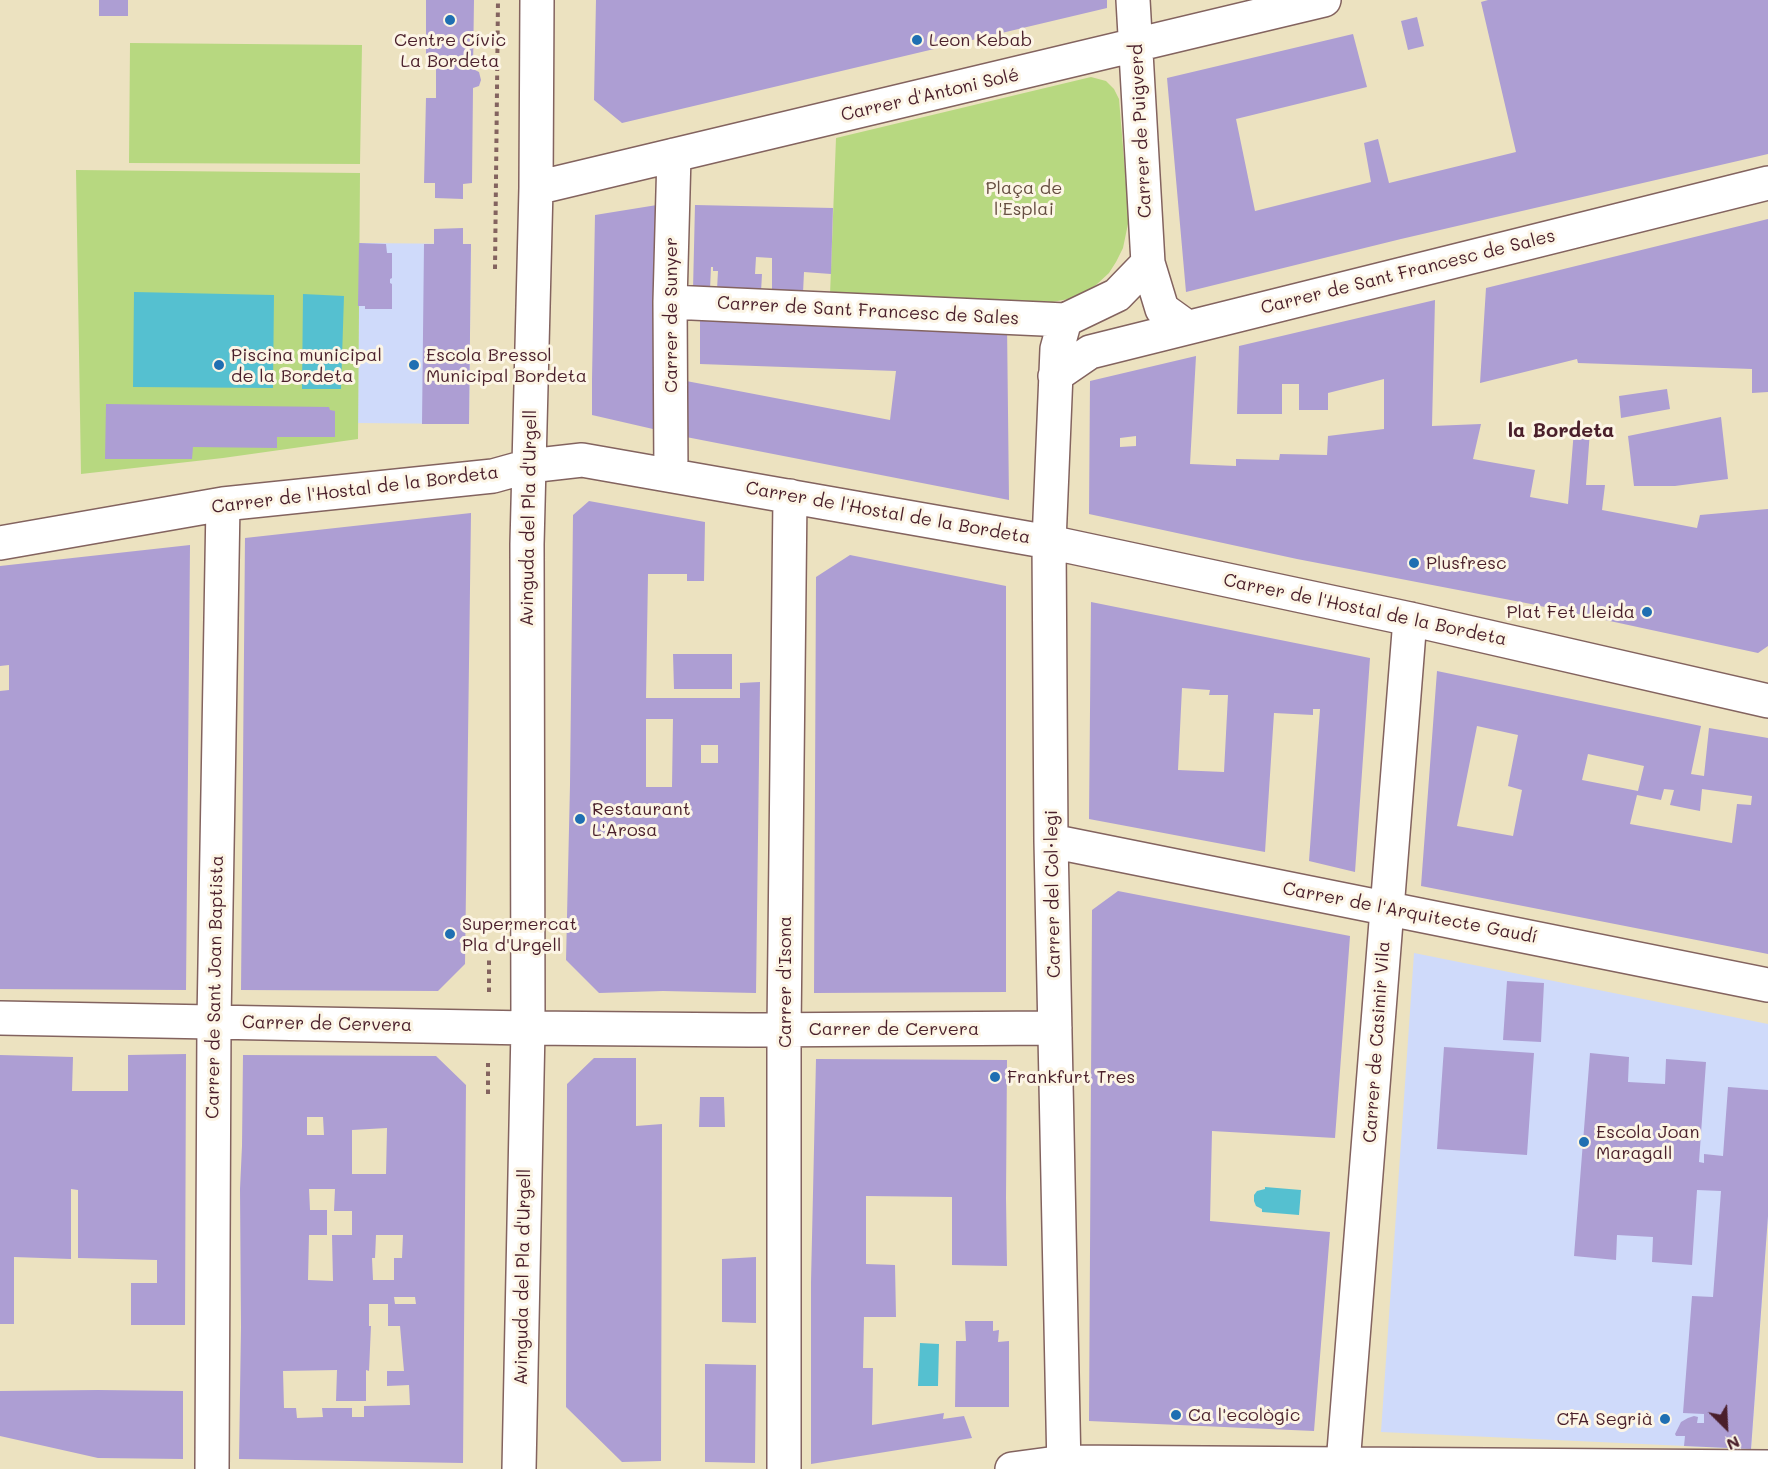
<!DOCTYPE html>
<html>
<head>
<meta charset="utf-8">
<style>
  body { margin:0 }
  #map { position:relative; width:1768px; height:1469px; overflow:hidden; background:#ece2c0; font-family:Mali,sans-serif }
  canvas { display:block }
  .north { position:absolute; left:1696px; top:1397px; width:60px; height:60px; -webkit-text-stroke:4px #fcf5e5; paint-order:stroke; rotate:156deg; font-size:16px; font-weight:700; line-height:24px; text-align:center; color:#4a1f2b }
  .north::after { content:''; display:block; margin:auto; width:21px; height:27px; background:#4a1f2b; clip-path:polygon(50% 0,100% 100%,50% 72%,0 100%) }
</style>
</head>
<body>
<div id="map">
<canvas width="1768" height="1469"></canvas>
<div class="north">N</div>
</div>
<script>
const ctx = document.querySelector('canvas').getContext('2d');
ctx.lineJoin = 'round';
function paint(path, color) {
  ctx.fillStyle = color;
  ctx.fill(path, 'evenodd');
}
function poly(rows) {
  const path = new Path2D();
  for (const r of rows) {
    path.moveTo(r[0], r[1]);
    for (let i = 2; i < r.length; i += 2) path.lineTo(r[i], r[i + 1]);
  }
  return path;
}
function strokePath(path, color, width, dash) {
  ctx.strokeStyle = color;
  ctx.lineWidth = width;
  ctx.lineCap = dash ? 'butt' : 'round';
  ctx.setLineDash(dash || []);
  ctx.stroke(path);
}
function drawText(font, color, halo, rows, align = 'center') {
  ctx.font = font + ' Mali,sans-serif';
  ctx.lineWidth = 6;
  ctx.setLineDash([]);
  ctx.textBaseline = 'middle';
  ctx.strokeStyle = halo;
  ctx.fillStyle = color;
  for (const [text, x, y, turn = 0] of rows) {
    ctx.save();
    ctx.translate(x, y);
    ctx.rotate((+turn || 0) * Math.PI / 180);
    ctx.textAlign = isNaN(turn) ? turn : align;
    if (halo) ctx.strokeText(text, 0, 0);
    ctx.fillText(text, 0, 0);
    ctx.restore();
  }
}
paint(poly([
  [359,243,471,244,469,424,358,423],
  [1414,953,1768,1024,1768,1216,1751,1449,1381,1432]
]), '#cfdafa');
paint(poly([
  [130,43,362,45,360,164,129,163],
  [1091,77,1106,81,1114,89,1119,99,1129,219,1123,248,1116,262,1109,273,1096,285,1086,292,1069,299,1052,302,830,295,836,138],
  [76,170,360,173,358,439,223,458,81,474]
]), '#b7d880');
paint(poly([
  [134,292,274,295,273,388,133,387],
  [303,294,344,296,341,389,302,389],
  [1265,1187,1301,1190,1299,1215,1262,1212,1262,1209,1256,1206,1254,1201,1254,1195,1257,1191,1265,1189],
  [920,1343,939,1344,938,1386,918,1386]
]), '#55c0d0');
paint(poly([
  [99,0,128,0,128,16,99,16],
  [426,0,474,0,473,69,479,72,481,80,479,86,473,88,472,183,463,184,463,199,435,198,435,183,424,183,426,98,436,98,436,58,426,58],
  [596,0,1107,0,1107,8,622,123,594,100],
  [1488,0,1768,0,1768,154,1401,239,1186,292,1167,78,1353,34,1367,87,1236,119,1255,211,1371,182,1364,143,1378,139,1389,183,1516,152,1481,2],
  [1417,17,1424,46,1408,50,1401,21],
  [657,205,653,429,592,415,592,379,595,215],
  [695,205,833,208,831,274,804,272,803,293,772,292,772,258,756,257,755,274,762,274,761,292,717,290,718,271,713,271,713,267,711,267,710,290,693,290],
  [1768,219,1768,392,1752,393,1752,369,1578,363,1577,359,1480,383,1486,288],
  [463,228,463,244,471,244,469,424,422,424,424,244,434,244,434,229],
  [359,243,386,244,387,253,392,253,392,278,390,279,390,283,392,284,392,309,365,309,365,306,358,306],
  [1435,300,1432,426,1481,424,1473,459,1535,470,1530,497,1568,504,1574,430,1590,431,1586,485,1605,485,1602,510,1697,528,1700,515,1768,509,1768,646,1758,653,1531,604,1297,559,1089,514,1090,381,1196,356,1190,464,1236,466,1236,459,1279,460,1280,454,1327,455,1328,436,1384,429,1384,379,1328,393,1328,410,1299,410,1299,384,1282,384,1282,414,1237,414,1239,346],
  [1136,436,1136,446,1120,447,1120,438],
  [700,313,1007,324,1009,500,681,436,681,380,890,420,896,371,700,364],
  [1667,389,1670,409,1621,418,1619,396],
  [106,404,329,407,330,410,335,411,335,437,277,437,277,448,193,447,192,459,105,459],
  [1721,417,1728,479,1675,486,1634,486,1628,436],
  [589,501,705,522,704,581,687,581,687,574,648,574,646,698,740,698,740,683,760,682,756,993,663,991,599,993,566,960,570,785,573,515],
  [646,719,673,719,672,787,646,787],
  [701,745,718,745,718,763,701,763],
  [471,513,465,964,438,991,241,990,245,538],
  [190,545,186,990,0,989,0,691,9,690,9,665,0,666,0,566],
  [850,555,1006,586,1006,992,814,993,816,577],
  [1091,602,1370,658,1355,872,1309,861,1320,709,1313,709,1313,715,1274,713,1265,852,1089,819],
  [1182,688,1210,690,1209,695,1228,695,1224,772,1178,770],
  [673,654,732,654,732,689,674,689],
  [1437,671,1701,726,1691,774,1704,776,1709,728,1768,738,1768,954,1421,886],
  [1477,726,1518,735,1508,786,1522,790,1513,836,1457,826],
  [1588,754,1644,766,1638,791,1582,780],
  [1664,789,1674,790,1670,805,1700,811,1702,789,1752,796,1751,805,1737,804,1732,843,1630,824,1637,795,1661,800],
  [1118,891,1350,936,1335,1138,1212,1131,1210,1221,1330,1232,1314,1431,1089,1421,1092,910],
  [1507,981,1544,983,1541,1042,1503,1040],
  [1444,1047,1534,1053,1527,1155,1437,1149],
  [1590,1053,1629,1057,1628,1082,1665,1084,1666,1059,1706,1062,1699,1162,1704,1163,1704,1154,1723,1156,1728,1087,1768,1090,1768,1216,1751,1449,1684,1446,1685,1436,1676,1436,1675,1434,1681,1422,1688,1418,1694,1416,1698,1417,1697,1423,1704,1423,1704,1414,1683,1413,1692,1296,1713,1297,1721,1191,1697,1190,1692,1265,1652,1262,1653,1237,1617,1235,1616,1260,1574,1256],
  [186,1054,185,1325,131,1325,131,1283,157,1283,157,1260,78,1258,78,1190,71,1189,71,1259,14,1257,14,1324,0,1324,0,1055,73,1057,72,1091,128,1091,128,1055],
  [243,1055,436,1056,466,1085,463,1463,239,1459,241,1327,240,1189,242,1146],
  [307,1117,323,1117,324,1135,307,1135],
  [387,1128,386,1174,352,1174,352,1130],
  [309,1189,335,1189,334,1211,352,1211,352,1235,332,1235,333,1281,308,1280,309,1235,327,1235,327,1210,310,1210],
  [376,1235,403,1235,402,1258,394,1258,394,1280,373,1280,372,1258,375,1258],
  [394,1297,415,1297,416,1304,395,1304],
  [369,1304,388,1304,388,1326,400,1326,404,1371,387,1371,387,1386,409,1385,410,1405,364,1406,364,1417,352,1417,352,1408,322,1408,323,1417,297,1418,296,1408,284,1408,283,1371,337,1370,336,1401,366,1401,366,1370,369,1371,371,1326,369,1326],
  [594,1058,636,1058,636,1126,662,1124,661,1461,622,1462,566,1407,567,1084],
  [816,1059,1007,1060,1006,1198,1007,1266,952,1265,952,1197,866,1196,866,1264,895,1265,896,1317,864,1317,863,1368,873,1368,872,1425,944,1413,943,1419,964,1416,972,1438,811,1464,811,1282],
  [700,1097,724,1097,725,1127,699,1127],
  [756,1257,756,1323,722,1322,722,1259],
  [965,1321,993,1321,993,1331,999,1330,998,1342,1009,1341,1009,1407,955,1407,956,1341,966,1341],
  [705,1364,756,1365,755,1463,705,1462],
  [98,1390,183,1391,183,1459,98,1458,0,1436,0,1391]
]), '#ad9ed3');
const street = poly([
  [1133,0,1148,263,1162,309,1187,327],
  [536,188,1324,0],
  [670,302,1065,320,1117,295,1148,263],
  [1055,376,1090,352,1768,183],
  [671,475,670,302,674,155],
  [0,543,223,504,493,476,529,466,582,460,1049,542,1410,619,1768,701],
  [1051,841,1768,985],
  [0,1018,528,1028,749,1030,1055,1028],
  [1343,1464,1410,619],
  [212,1469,214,1021,223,504],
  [519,1469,528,1028,527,544,536,188,537,0],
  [784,1469,784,1030,790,496],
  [1012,1469,1064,1462,1768,1467],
  [1064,1469,1051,841,1049,542,1057,349,1065,320]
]);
strokePath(street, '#83635f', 36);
strokePath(poly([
  [495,269,498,0],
  [489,992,489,958],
  [488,1094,488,1063]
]), '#83635f', 4, [4.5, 4.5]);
strokePath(street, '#fff', 33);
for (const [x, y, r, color] of [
  [450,20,6,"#1f6fb2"],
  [917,40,6,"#1f6fb2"],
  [219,365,6,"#1f6fb2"],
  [414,365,6,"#1f6fb2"],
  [1414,563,6,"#1f6fb2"],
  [1647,612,6,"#1f6fb2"],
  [580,819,6,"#1f6fb2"],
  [450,934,6,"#1f6fb2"],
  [995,1077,6,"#1f6fb2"],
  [1584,1142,6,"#1f6fb2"],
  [1176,1415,6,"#1f6fb2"],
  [1665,1419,6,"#1f6fb2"]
]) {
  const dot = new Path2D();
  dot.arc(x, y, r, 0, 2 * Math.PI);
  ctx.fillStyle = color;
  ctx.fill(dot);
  strokePath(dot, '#fcf5e5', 2);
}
drawText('18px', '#4a1f2b', '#fcf5e5', [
  ["Centre Cívic",450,40,"center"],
  ["La Bordeta",450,61,"center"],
  ["Leon Kebab",929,40],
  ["Piscina municipal",231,355],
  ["de la Bordeta",231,376],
  ["Escola Bressol",426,355],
  ["Municipal Bordeta",426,376],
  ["Plusfresc",1426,563],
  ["Plat Fet Lleida",1635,612,"right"],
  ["Restaurant",592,809],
  ["L'Arosa",592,830],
  ["Supermercat",462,924],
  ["Pla d'Urgell",462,945],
  ["Frankfurt Tres",1007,1077],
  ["Escola Joan",1596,1132],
  ["Maragall",1596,1153],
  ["Ca l'ecològic",1188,1415],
  ["CFA Segrià",1653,1419,"right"]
], 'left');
drawText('18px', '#4a1f2b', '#fcf5e5', [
  ["Carrer d'Antoni Solé",930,95,-13],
  ["Carrer de Puigverd",1141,131,-93],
  ["Carrer de Sant Francesc de Sales",1408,272,-14],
  ["Carrer de Sant Francesc de Sales",868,311,3],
  ["Carrer de Sunyer",671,315,-90],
  ["Carrer de l'Hostal de la Bordeta",355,490,-7],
  ["Carrer de l'Hostal de la Bordeta",888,513,10],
  ["Avinguda del Pla d'Urgell",529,518,-89],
  ["Carrer de l'Hostal de la Bordeta",1365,610,12],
  ["Carrer del Col·legi",1053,894,-91],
  ["Carrer de l'Arquitecte Gaudí",1410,913,11],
  ["Carrer d'Isona",785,982,-90],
  ["Carrer de Sant Joan Baptista",215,987,-89],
  ["Carrer de Cervera",327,1024,1],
  ["Carrer de Cervera",894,1029],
  ["Carrer de Casimir Vila",1377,1042,-86],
  ["Avinguda del Pla d'Urgell",523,1277,-89]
]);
drawText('18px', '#654d40', '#fcf5e5', [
  ["Plaça de",1024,188],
  ["l'Esplai",1024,209]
]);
drawText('bold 20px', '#4a1f2b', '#fcf5e5', [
  ["la Bordeta",1561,431]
]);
</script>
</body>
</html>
